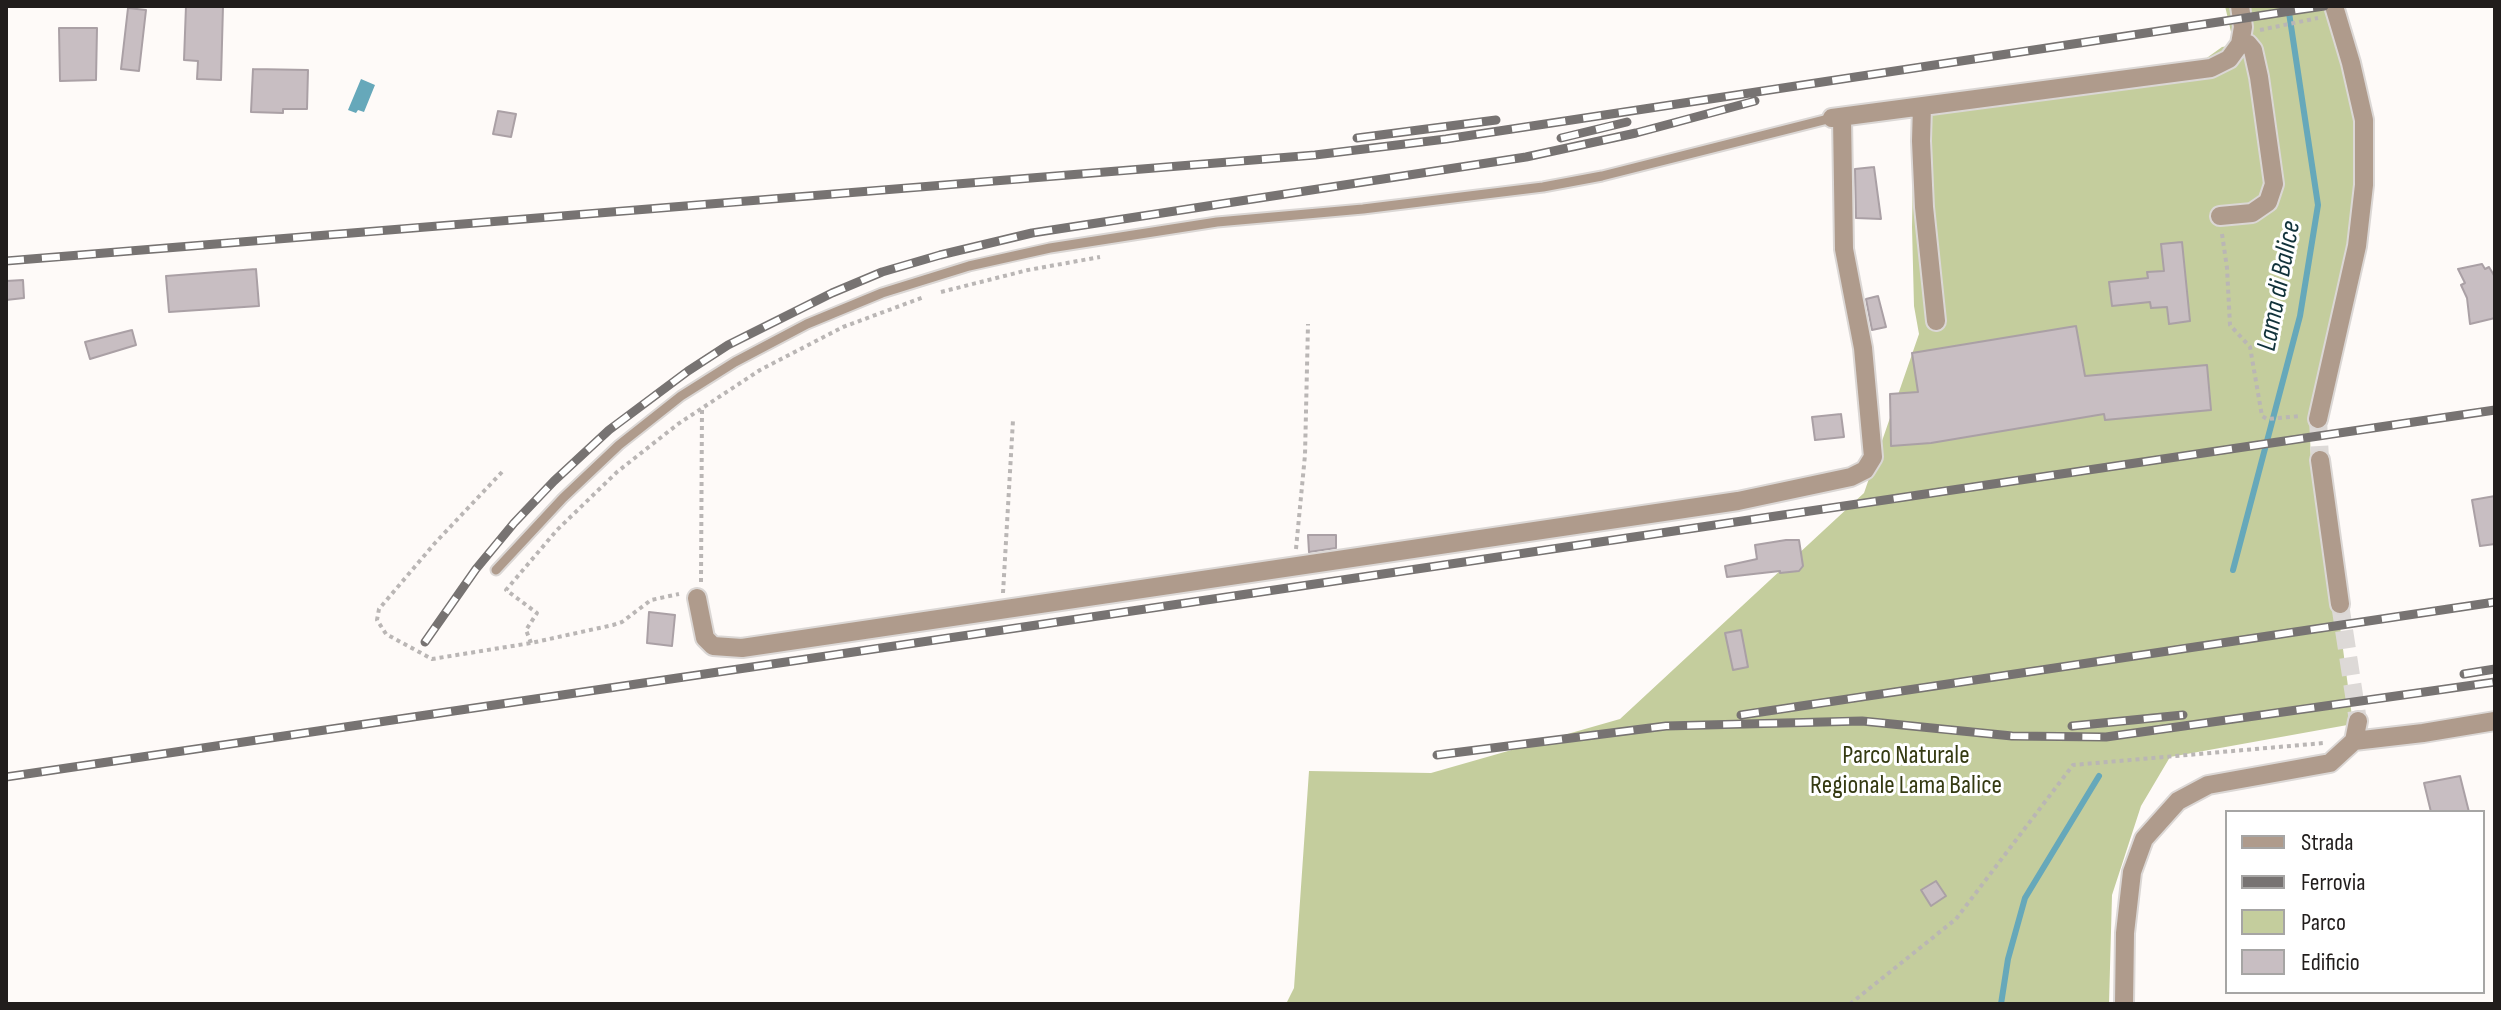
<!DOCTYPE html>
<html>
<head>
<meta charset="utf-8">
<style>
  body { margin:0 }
  #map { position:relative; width:2501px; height:1010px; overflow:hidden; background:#fefaf8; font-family:"Sofia Sans Condensed",sans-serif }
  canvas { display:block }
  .frame { position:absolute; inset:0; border:8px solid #211d1c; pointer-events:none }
  .legend { position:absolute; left:2225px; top:810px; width:260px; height:184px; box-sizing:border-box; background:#fff; border:2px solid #a6a5a4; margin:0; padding:10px 14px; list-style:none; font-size:24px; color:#211d1c }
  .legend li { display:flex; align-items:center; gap:16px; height:40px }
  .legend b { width:40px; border:2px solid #a6a5a4 }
</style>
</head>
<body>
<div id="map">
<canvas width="2501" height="1010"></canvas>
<div class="frame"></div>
<ul class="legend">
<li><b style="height:10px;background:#af9b8c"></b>Strada</li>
<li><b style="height:10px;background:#777372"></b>Ferrovia</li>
<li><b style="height:22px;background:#c4cd9d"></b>Parco</li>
<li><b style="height:22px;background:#c8bec2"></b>Edificio</li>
</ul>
</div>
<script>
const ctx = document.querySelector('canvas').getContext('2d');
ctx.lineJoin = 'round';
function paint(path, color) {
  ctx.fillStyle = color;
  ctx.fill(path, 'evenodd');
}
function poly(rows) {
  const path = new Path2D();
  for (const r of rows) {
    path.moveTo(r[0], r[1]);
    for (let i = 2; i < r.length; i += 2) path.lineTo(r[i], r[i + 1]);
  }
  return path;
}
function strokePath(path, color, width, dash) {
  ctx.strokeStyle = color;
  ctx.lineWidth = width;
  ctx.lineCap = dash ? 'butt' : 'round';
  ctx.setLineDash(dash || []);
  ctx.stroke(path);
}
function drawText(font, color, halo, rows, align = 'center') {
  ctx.font = font + ' "Sofia Sans Condensed",sans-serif';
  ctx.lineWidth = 6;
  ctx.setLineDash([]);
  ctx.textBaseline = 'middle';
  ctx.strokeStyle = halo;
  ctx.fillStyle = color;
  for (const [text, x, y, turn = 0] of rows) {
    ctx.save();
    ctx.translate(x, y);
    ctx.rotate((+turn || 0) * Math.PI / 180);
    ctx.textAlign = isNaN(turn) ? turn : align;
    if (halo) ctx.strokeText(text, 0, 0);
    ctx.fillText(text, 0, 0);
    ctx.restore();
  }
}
paint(poly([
  [2225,6,2327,6,2355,92,2361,191,2340,346,2310,436,2311,463,2336,558,2339,619,2353,724,2170,757,2141,806,2112,895,2109,1004,1286,1004,1294,988,1309,771,1431,773,1620,719,1864,493,1919,334,1914,306,1912,227,1914,107,2194,67,2222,47,2234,45]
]), '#c4cd9d');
paint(poly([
  [361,79,375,85,364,112,358,110,356,113,348,110]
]), '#66a8ba');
strokePath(poly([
  [2233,570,2300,316,2318,205,2288,6],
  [2001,1004,2008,959,2025,898,2099,776]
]), '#66a8ba', 6);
const building = poly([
  [186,6,223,6,221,80,197,79,198,61,184,60,186,6],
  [128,8,146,10,139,71,121,69,128,8],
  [59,28,97,28,96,80,60,81,59,28],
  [253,69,308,70,307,109,283,109,283,113,251,112,253,69],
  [498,111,516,114,511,137,493,134,498,111],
  [1874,167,1881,219,1856,218,1855,169,1874,167],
  [2182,242,2190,321,2169,324,2167,307,2151,308,2150,302,2112,306,2109,282,2148,278,2147,272,2164,271,2161,244,2182,242],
  [2482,264,2485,269,2489,267,2495,277,2495,318,2470,324,2467,298,2461,285,2465,283,2458,269,2482,264],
  [256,269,259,306,169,312,166,276,256,269],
  [23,280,24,298,6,300,6,281,23,280],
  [1878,296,1886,327,1872,330,1866,299,1878,296],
  [2076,326,2085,376,2207,365,2211,410,2105,420,2104,414,1931,443,1891,446,1890,394,1918,392,1912,353,2076,326],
  [132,330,136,345,90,359,85,342,132,330],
  [1841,414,1844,437,1815,440,1812,417,1841,414],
  [2495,496,2495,544,2480,546,2472,500,2495,496],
  [1308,535,1336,535,1336,548,1309,552,1308,535],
  [1786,540,1799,540,1803,566,1799,571,1780,573,1780,571,1727,577,1725,566,1757,559,1755,545,1786,540],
  [649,612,675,615,672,646,647,643,649,612],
  [1741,630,1748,667,1733,670,1725,633,1741,630],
  [2460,776,2469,812,2431,812,2424,783,2460,776],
  [1936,881,1946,896,1931,906,1921,890,1936,881]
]);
paint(building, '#c8bec2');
strokePath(building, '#aaa0a5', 2);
strokePath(poly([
  [2318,419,2320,460],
  [2340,604,2358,721]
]), '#ddd9d7', 18, [18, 9]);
const service = poly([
  [496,570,563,498,619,445,681,396,735,362,807,324,882,293,969,266,1050,248,1217,222,1363,209,1543,187,1602,176,1832,118]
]);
const minor = poly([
  [1922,106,1921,141,1924,207,1936,321],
  [1832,118,2211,68,2229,59,2240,44,2243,27,2240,6],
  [2220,216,2252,213,2268,202,2274,184,2259,77,2253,50,2248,44,2240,44],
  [2318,419,2357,246,2364,185,2364,120,2351,63,2334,6],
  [2320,460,2340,604],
  [697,598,705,638,713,646,742,648,1738,501,1851,477,1865,470,1873,457,1863,348,1844,249,1842,117],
  [2354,741,2423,733,2495,721],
  [2124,1004,2125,933,2132,872,2144,839,2178,801,2208,785,2330,763,2354,741,2358,721]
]);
strokePath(service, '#dbd7d5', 13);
strokePath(minor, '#dbd7d5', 22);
strokePath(poly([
  [2260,30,2318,18],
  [2222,234,2227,268,2230,325,2250,347,2262,416,2267,419,2301,416],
  [941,292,1028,270,1100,257],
  [502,472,435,543,379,609,377,620,386,634,432,659,531,643,613,625,622,622,651,600,679,594],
  [1296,549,1305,455,1308,324],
  [701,582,702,408],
  [1003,593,1013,420],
  [531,643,526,630,537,613,506,590,557,530,617,472,678,424,760,370,843,327,924,297],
  [1850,1004,1956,919,2073,765,2324,743]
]), '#bab6b5', 4, [4, 4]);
strokePath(service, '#af9b8c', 9);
strokePath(minor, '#af9b8c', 18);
const rail = poly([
  [1357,138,1496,120],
  [1561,138,1627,122],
  [6,261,1315,155,1446,139,2324,6],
  [425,642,476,569,514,523,554,481,609,430,688,371,728,345,832,293,882,272,940,255,1032,233,1526,157,1636,133,1755,101],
  [2464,674,2495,669],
  [1741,715,2495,602],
  [2072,726,2183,715],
  [1437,755,1666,726,1862,721,2012,736,2106,737,2495,682],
  [6,777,2495,410]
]);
strokePath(rail, '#777372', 9);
strokePath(rail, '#fff', 6, [18]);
drawText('26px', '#353a12', '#fff', [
  ["Parco Naturale",1906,756],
  ["Regionale Lama Balice",1906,786]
]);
drawText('italic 28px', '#11323a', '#fff', [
  ["Lama di Balice",2280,286,-79]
]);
</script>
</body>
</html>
